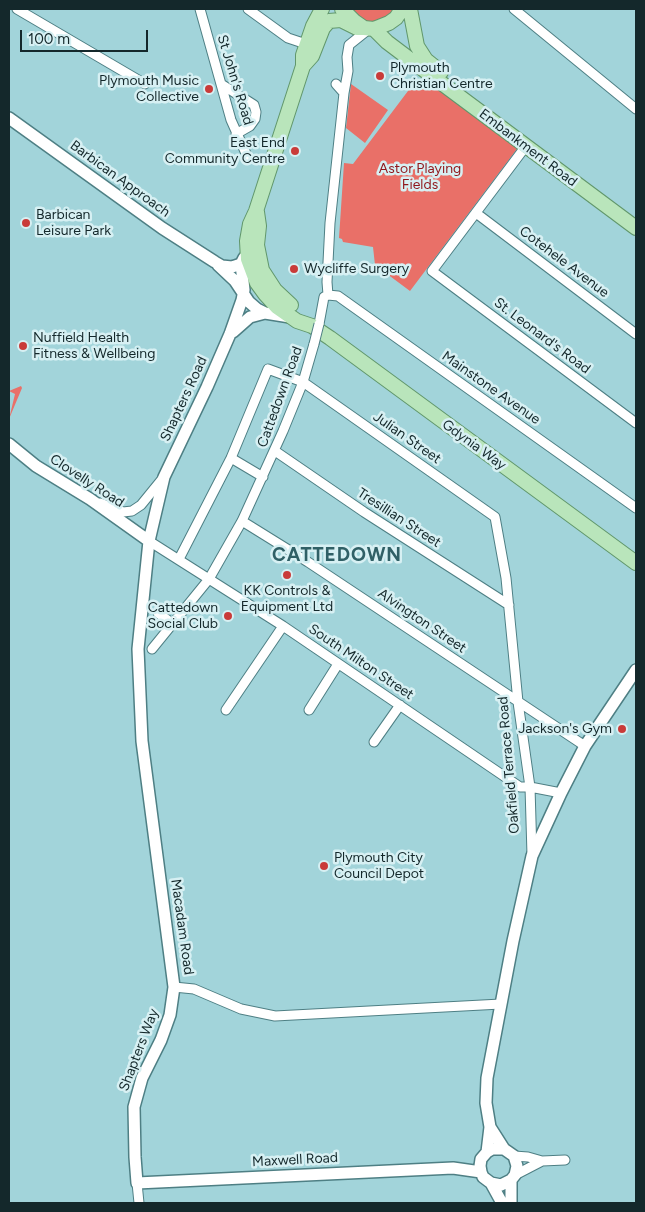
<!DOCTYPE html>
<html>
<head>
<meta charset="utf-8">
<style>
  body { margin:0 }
  #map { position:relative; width:645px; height:1212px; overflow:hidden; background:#a2d4da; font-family:Figtree,sans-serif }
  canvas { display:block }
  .frame { position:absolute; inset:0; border:10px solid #14282b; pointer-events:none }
  .scale { position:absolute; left:20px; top:30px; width:128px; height:22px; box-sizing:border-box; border:2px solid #14282b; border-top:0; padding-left:6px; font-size:15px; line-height:18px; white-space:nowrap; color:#14282b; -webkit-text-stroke:4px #d7f0f3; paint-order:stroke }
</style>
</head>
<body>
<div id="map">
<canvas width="645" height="1212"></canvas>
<div class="frame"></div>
<div class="scale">100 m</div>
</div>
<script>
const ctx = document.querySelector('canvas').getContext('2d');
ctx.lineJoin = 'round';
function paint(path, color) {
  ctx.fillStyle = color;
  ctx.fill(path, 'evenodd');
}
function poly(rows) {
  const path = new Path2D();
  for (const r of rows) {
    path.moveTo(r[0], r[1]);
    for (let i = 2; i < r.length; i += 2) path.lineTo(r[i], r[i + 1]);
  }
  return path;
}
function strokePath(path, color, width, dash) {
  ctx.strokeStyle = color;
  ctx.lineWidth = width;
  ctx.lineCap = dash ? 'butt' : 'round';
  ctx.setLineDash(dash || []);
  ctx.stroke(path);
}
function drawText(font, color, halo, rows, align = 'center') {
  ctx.font = font + ' Figtree,sans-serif';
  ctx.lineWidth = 5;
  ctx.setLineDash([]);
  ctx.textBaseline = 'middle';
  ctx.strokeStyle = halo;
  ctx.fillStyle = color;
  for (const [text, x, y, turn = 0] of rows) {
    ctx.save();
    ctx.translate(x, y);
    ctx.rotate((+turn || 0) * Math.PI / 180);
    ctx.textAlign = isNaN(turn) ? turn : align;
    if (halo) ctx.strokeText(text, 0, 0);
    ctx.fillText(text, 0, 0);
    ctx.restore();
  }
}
paint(poly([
  [350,9,397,9,388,18,370,23,363,20],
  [414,83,418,86,422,83,436,84,520,145,410,291,375,265,373,247,343,242,342,239,339,238,344,163,353,164],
  [351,84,388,110,365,143,346,128],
  [21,386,22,388,9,419,15,394,9,391]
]), '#e97068');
const minor = poly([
  [17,9,145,84],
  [200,9,231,120,248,158],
  [248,9,288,38,306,44],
  [514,9,636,109],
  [221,84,254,105,256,112,255,119,250,126,236,134],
  [344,93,348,71,347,57,349,45,369,29],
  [526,146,432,271,636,423],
  [476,213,636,334],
  [328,295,338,296,636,508],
  [319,324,324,297,328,295,327,282,330,223,344,93,336,84],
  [275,451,364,512,509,605],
  [231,458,263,477],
  [100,503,123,512,132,511,141,505,163,478],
  [242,521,308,562,585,746],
  [149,541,283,626,520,787,530,787,561,793],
  [179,559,231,458,268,369,303,382,495,517,506,578,518,702,530,787,532,855],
  [158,613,173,624],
  [152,649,209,579,242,521,283,431,303,382,314,344],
  [226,710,283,626],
  [309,710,338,664],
  [374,742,400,705],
  [174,987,194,989,241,1009,275,1016,501,1004],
  [514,1156,528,1157,542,1161,565,1160],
  [515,1175,542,1161],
  [137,1183,139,1203]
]);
const tertiary = poly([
  [9,118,162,228,215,262,222,266,232,267,241,264,244,258],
  [241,264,244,290,242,300,230,334,207,387,164,477,149,541,138,649,142,741,174,987,170,1015,161,1040,142,1078,134,1107,135,1157,137,1183,453,1168,481,1172],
  [218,265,235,281,249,302,257,309,265,313,290,317],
  [233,332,250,317,265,313],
  [9,444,36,466,90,499,149,541],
  [490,1127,504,1149,514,1156,517,1166,515,1175,511,1180,501,1185,491,1183,483,1177,481,1172,480,1166,481,1159,487,1152,492,1149,504,1149],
  [487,1152,490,1127,486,1103,487,1078,513,941,532,856,561,793,585,746,636,670],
  [511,1180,511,1203],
  [491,1183,502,1203]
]);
const primary = poly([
  [322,9,313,26,303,55,303,66,256,211,250,224,247,241,248,259,257,283,265,294,277,307,297,321,312,326,330,338,636,563],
  [342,9,354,21,364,28,374,29,389,23,396,18,402,9],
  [410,9,417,46,426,60,441,72],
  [374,29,387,42,428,73,636,228],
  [303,66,312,56,323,28,329,21,341,20,357,28,364,28],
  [257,212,259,226,257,245,262,270,275,290,291,305]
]);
strokePath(minor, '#4e7f84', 11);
strokePath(tertiary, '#4e7f84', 14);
strokePath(primary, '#61976b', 16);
strokePath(minor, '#fff', 9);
strokePath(tertiary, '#fff', 11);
strokePath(primary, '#b9e5bb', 14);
const minorBridge = poly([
  [314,344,319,324]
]);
strokePath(minorBridge, '#4e7f84', 11, []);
strokePath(minorBridge, '#fff', 9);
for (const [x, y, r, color] of [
  [380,76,5,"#c93b39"],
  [209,89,5,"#c93b39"],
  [295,151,5,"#c93b39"],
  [26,223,5,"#c93b39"],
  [294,269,5,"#c93b39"],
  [23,346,5,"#c93b39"],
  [287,575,5,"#c93b39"],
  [228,616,5,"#c93b39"],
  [622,729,5,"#c93b39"],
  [324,866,5,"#c93b39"]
]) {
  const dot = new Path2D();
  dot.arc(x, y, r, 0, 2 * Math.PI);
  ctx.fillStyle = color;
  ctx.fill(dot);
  strokePath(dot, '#d7f0f3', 2);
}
drawText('14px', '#14282b', '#d7f0f3', [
  ["Plymouth",390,68],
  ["Christian Centre",390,84],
  ["Plymouth Music",199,81,"right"],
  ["Collective",199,97,"right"],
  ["East End",285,143,"right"],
  ["Community Centre",285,159,"right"],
  ["Barbican",36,215],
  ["Leisure Park",36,231],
  ["Wycliffe Surgery",304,269],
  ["Nuffield Health",33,338],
  ["Fitness & Wellbeing",33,354],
  ["KK Controls &",287,591,"center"],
  ["Equipment Ltd",287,607,"center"],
  ["Cattedown",218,608,"right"],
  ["Social Club",218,624,"right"],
  ["Jackson's Gym",612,729,"right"],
  ["Plymouth City",334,858],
  ["Council Depot",334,874]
], 'left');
drawText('14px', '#14282b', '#d7f0f3', [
  ["St John's Road",235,80,73],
  ["Embankment Road",528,148,37],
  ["Barbican Approach",120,179,36],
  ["Cotehele Avenue",564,262,37],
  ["St. Leonard's Road",542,336,37],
  ["Mainstone Avenue",491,388,35],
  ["Cattedown Road",280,397,-70],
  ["Shapters Road",184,399,-65],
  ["Julian Street",407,438,35],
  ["Gdynia Way",474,445,36],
  ["Clovelly Road",87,481,33],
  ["Tresillian Street",399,518,33],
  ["Alvington Street",422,621,34],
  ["South Milton Street",361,662,34],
  ["Oakfield Terrace Road",509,765,-95],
  ["Macadam Road",182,927,82],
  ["Shapters Way",139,1050,-69],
  ["Maxwell Road",295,1160,-3]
]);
drawText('14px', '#90171c', '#d7f0f3', [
  ["Astor Playing",420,169],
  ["Fields",420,185]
]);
ctx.letterSpacing = '1px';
drawText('bold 19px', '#306066', '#d7f0f3', [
  ["CATTEDOWN",337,555]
]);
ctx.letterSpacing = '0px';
</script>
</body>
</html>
